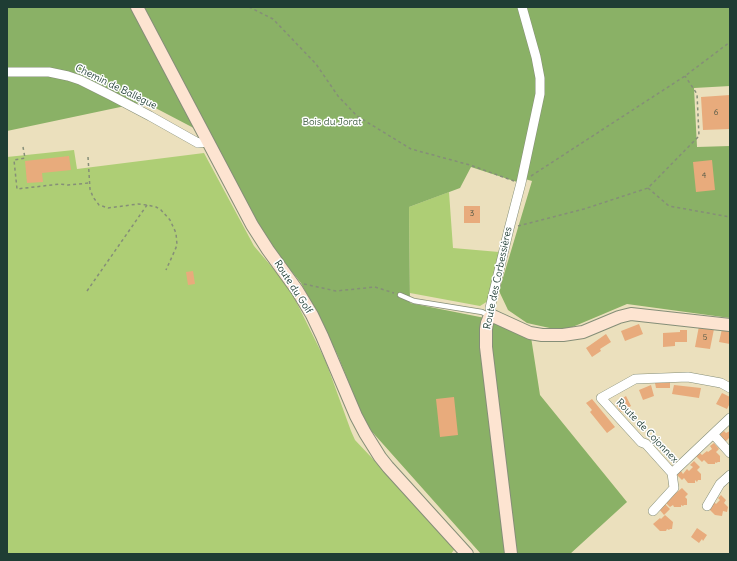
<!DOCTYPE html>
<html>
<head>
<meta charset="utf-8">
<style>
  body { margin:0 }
  #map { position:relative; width:737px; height:561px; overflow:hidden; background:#ebe0bd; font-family:Delius,sans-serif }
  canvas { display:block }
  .frame { position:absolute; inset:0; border:8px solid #1f3d34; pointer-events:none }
</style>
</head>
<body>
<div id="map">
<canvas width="737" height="561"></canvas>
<div class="frame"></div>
</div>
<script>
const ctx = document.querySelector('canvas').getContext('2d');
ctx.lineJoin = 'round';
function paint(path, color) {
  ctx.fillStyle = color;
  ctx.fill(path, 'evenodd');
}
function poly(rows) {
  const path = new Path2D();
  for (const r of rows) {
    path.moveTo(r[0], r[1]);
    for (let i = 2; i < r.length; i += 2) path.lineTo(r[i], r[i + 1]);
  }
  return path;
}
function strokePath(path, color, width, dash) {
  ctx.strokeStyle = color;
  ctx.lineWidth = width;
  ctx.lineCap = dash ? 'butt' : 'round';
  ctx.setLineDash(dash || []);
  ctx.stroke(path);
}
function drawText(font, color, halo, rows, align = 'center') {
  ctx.font = font + ' Delius,sans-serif';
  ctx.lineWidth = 3;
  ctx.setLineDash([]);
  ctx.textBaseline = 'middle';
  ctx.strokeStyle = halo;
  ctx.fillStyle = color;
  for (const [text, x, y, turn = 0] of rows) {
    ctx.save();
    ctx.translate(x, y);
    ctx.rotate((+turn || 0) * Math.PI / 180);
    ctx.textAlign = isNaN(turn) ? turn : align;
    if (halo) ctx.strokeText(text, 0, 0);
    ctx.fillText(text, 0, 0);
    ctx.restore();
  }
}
paint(poly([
  [74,150,77,169,204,153,254,246,289,287,326,362,351,431,355,440,456,547,451,554,7,554,7,157],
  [449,192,453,248,499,252,488,301,480,306,410,293,409,207]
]), '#aece75');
paint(poly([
  [7,7,730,7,730,86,694,88,697,147,730,146,730,318,627,304,563,331,527,323,508,310,499,291,532,181,518,177,517,182,471,167,460,188,409,207,410,303,490,319,531,337,540,395,627,502,570,554,481,554,366,425,338,356,301,283,265,239,209,136,144,102,7,131]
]), '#8ab166');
paint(poly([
  [730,95,730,129,703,130,701,97],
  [69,156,71,170,42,173,43,182,27,183,25,161],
  [712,160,715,190,696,192,693,162],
  [464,206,480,206,480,223,464,223],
  [193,271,195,284,188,285,186,272],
  [639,324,643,334,625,341,621,331],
  [699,326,714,329,710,349,695,347],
  [722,329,730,330,730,344,719,342],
  [680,330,687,330,687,342,675,342,675,346,663,347,663,333,680,332],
  [606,334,611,342,600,349,601,351,592,357,586,348],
  [670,382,670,388,656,388,655,383],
  [651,385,654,396,643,400,639,390],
  [674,385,701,388,699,398,672,394],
  [722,393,730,397,730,403,727,409,716,404],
  [626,396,631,406,621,412,615,403],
  [454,397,458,435,440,437,436,399],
  [592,399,615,427,607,433,590,412,592,410,586,403],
  [724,431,726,433,730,431,730,437,725,442,719,435],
  [714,443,719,449,716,452,720,456,720,462,718,462,716,463,715,462,715,464,708,464,704,460,702,462,696,456,700,453,702,455,707,451,708,452,712,449,710,446],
  [694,461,700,467,697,470,701,474,701,480,698,480,697,482,695,480,695,483,688,483,684,478,682,480,677,475,681,471,683,474,687,469,689,471,693,467,690,465],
  [682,488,688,494,685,497,687,499,687,505,684,505,683,506,681,505,681,507,674,507,673,505,670,507,665,502],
  [721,495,726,500,724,503,728,507,727,512,723,511,722,516,715,515,708,508,714,502,716,504,720,500,718,498],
  [665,504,670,509,664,515,659,509],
  [665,515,673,522,672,529,670,529,669,530,667,529,666,531,660,531,653,524,660,518,661,519],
  [697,528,707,535,703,541,702,539,699,543,691,537]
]), '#e8ab7c');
const lane = poly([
  [400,295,414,301,482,312,490,316]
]);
const street = poly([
  [7,72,49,72,68,76,80,80,110,95,150,116,198,143,208,142],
  [492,316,490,308,509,229,521,183,540,94,540,78,536,57,522,7],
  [713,434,730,453],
  [672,473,730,418],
  [707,506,720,484,730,475],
  [653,511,674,488,672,473,646,444,641,442,601,398,635,379,688,377,721,383,730,388]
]);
const secondary = poly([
  [137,7,252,225,268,250,297,290,312,315,322,336,356,416,365,433,380,457,388,467,467,554],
  [511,554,486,347,486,329,487,323,489,318,492,316,495,317,530,333,542,335,563,335,583,332,619,317,631,314,730,325]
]);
strokePath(lane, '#858e78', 6);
strokePath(street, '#858e78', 10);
strokePath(secondary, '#858e78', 14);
strokePath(poly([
  [249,7,273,19,316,64,338,96,357,116,411,149,470,165,514,181],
  [23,147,25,158,14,160,17,189,60,184,68,185,89,183],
  [88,157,90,189,93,197,99,205,108,208,138,204,147,205,156,207,161,210,170,220,176,233,177,245,175,250,166,270],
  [531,176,685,76,730,42],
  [648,188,669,206,730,217],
  [518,226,584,209,648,188,699,136,697,94,685,76],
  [304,284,336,291,375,287,394,293],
  [87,291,147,205]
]), '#858e78', 1.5, [3, 3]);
strokePath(lane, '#fff', 4.5);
strokePath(street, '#fff', 9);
strokePath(secondary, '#fde4d1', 12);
drawText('8px', '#515846', null, [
  ["6",716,113],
  ["4",704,176],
  ["3",472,214],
  ["5",705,338]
]);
drawText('10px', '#1f3d34', '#fff', [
  ["Chemin de Ballègue",116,87,26],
  ["Route des Corbessières",498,278,-78],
  ["Route du Golf",293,287,57],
  ["Route de Cojonnex",647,431,46]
]);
drawText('10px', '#436144', '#fff', [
  ["Bois du Jorat",332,122]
]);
</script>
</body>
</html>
